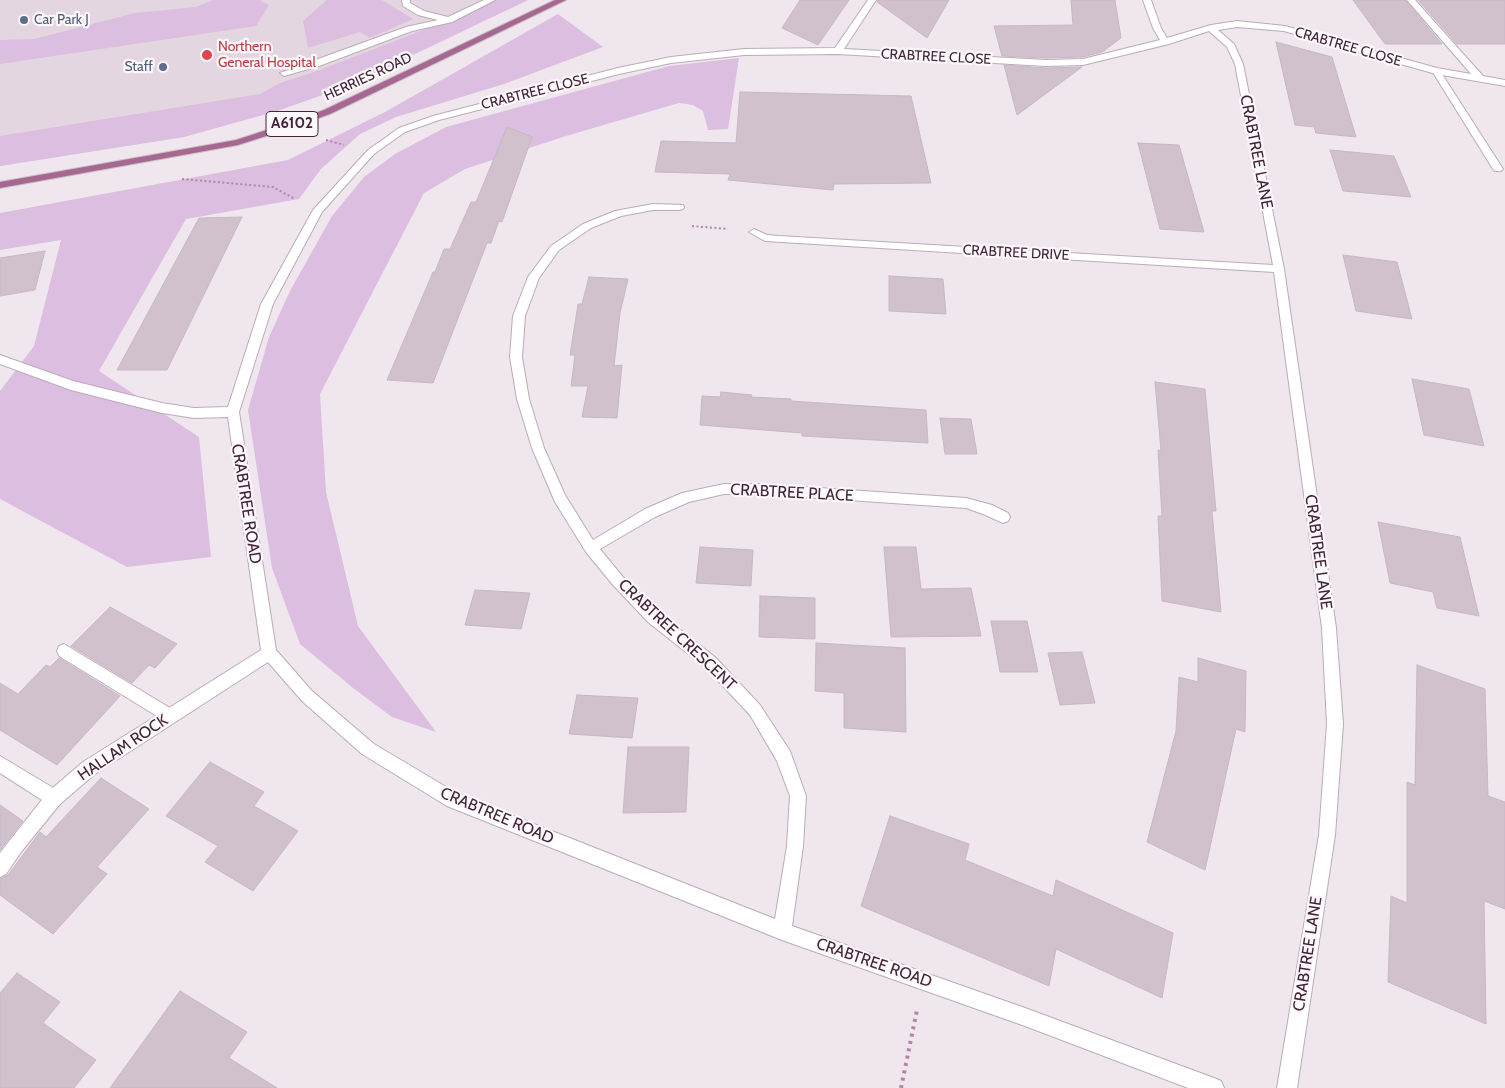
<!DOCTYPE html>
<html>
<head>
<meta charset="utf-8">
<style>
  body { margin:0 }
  canvas { display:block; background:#efe6ee }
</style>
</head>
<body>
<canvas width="1505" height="1088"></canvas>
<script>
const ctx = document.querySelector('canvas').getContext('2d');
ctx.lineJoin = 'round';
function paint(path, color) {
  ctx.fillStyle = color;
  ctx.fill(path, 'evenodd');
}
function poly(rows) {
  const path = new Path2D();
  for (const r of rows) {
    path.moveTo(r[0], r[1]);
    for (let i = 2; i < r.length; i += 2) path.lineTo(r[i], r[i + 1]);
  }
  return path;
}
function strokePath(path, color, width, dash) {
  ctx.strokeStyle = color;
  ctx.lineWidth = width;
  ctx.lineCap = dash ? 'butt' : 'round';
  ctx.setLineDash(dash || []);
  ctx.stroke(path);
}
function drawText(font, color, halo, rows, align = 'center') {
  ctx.font = font + ' Cabin,sans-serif';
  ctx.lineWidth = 4.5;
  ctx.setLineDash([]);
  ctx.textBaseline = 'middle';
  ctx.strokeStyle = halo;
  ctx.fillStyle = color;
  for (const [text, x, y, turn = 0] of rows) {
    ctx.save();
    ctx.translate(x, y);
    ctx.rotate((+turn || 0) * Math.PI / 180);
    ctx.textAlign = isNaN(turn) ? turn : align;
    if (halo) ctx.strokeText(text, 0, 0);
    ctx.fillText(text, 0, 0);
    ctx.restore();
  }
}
paint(poly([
  [0,0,528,0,348,86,277,111,184,137,0,166]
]), '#e3d6e1');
paint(poly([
  [213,0,262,0,260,1,269,5,256,26,0,64,0,40,34,39,135,13,196,7],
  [327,0,382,0,413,19,370,38,360,32,308,48,303,21],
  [491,0,528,0,348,86,277,111,184,137,0,166,0,136,260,94,280,83,317,71,449,20],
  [558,14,603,47,504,84,396,117,360,134,321,169,299,199,186,219,99,371,199,437,211,557,127,567,0,499,0,391,34,346,61,240,0,250,0,213,288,160,385,112],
  [739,58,728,129,708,130,703,111,693,105,679,103,566,136,465,169,424,193,320,394,326,492,358,626,436,732,392,717,353,688,300,644,272,568,248,410,269,337,290,291,332,216,364,177,395,154,446,127,669,66]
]), '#dcbee1');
const building = poly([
  [800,0,849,0,818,45,782,28,800,0],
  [878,0,949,0,927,38,877,2,878,0],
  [1071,0,1115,0,1121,38,1102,52,1083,57,1046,58,1002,56,994,26,1073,25,1071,0],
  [1353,0,1405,0,1442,44,1385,44,1353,0],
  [1418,0,1505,0,1505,44,1457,44,1418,0],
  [1276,42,1332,57,1356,137,1316,133,1314,127,1295,125,1276,42],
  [1004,65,1046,68,1082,67,1017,115,1004,65],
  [740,92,911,96,931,183,834,184,833,190,728,180,730,174,655,172,661,141,736,143,740,92],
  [507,127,532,137,502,222,499,221,491,243,487,243,433,383,387,380,433,272,435,272,444,249,450,249,471,202,476,202,507,127],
  [1138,143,1179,145,1204,232,1160,229,1138,143],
  [1330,150,1394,156,1411,197,1343,191,1330,150],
  [242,217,167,370,117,370,199,218,242,217],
  [45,251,35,290,0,296,0,258,45,251],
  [1343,255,1397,262,1412,319,1356,311,1343,255],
  [889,276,943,279,946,314,889,311,889,276],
  [589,277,628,279,620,313,614,366,622,365,617,418,582,417,588,386,571,386,575,355,570,355,578,304,582,304,589,277],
  [1412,379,1469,389,1484,446,1424,435,1412,379],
  [1155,382,1205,389,1216,511,1212,511,1221,612,1162,601,1158,516,1162,516,1158,450,1161,451,1155,382],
  [721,392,752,395,751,397,791,399,791,401,926,410,928,443,802,436,802,433,700,425,702,396,720,397,721,392],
  [940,418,971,419,977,454,945,454,940,418],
  [1378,522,1460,537,1479,616,1437,608,1433,592,1390,583,1378,522],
  [700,547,753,550,751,586,696,583,700,547],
  [884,547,916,547,921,589,971,588,981,636,891,637,884,547],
  [475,590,530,593,521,629,465,625,475,590],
  [760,596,815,598,815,639,759,637,760,596],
  [110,607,177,644,155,668,149,665,132,683,71,646,110,607],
  [991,621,1027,621,1038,672,1000,672,991,621],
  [816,643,905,648,906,732,844,728,844,693,815,691,816,643],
  [1082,652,1095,703,1060,705,1048,653,1082,652],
  [59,658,120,696,57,765,0,730,0,683,18,694,46,665,50,667,59,658],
  [1198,658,1246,671,1245,732,1236,729,1205,870,1147,842,1176,731,1179,677,1198,682,1198,658],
  [1417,665,1485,689,1488,796,1505,802,1505,909,1484,901,1486,1024,1388,982,1391,896,1407,903,1407,782,1415,785,1417,665],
  [577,695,638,698,632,738,569,734,577,695],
  [628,747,689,747,686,812,623,813,628,747],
  [210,762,264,792,254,806,298,831,253,891,205,862,218,846,166,816,210,762],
  [101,778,149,809,97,867,107,874,53,934,0,895,0,879,8,875,40,832,46,837,101,778],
  [0,805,23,821,0,850,0,805],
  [890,816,969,844,965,860,1053,896,1056,880,1173,933,1162,998,1056,949,1049,986,861,906,890,816],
  [17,973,60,1002,43,1023,96,1060,74,1088,0,1088,0,993,17,973],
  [180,991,247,1032,229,1058,277,1088,110,1088,180,991]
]);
paint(building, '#d0c1cd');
strokePath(building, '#c9b7c6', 1);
const service = poly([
  [402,0,410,0,410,3,424,11,448,17,484,0,495,0,452,22,412,31,319,66,284,76,280,73,406,27,438,20,418,15,403,6,402,0],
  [1436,68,1440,71,1503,169,1501,171,1495,171,1493,169,1432,71,1436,68],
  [64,644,175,711,178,716,175,721,170,723,165,721,59,656,57,651,59,646,64,644],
  [0,756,60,792,62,798,60,804,54,806,48,804,0,773,0,756]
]);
const minor = poly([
  [868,0,876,0,844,49,1046,60,1083,59,1160,40,1153,28,1143,0,1151,0,1161,28,1167,38,1211,25,1237,21,1285,26,1437,68,1471,74,1407,0,1415,0,1483,76,1505,80,1505,86,1436,74,1284,31,1237,27,1218,30,1234,44,1243,64,1284,269,1336,628,1343,724,1335,835,1297,1088,1277,1088,1319,835,1327,724,1322,628,1274,272,765,241,749,232,754,229,767,235,779,236,1273,265,1235,64,1227,47,1209,31,1169,44,1083,65,1046,66,838,54,744,55,671,63,619,74,439,120,405,132,374,154,322,212,273,304,239,412,276,650,312,691,374,744,458,794,775,919,787,846,790,796,777,761,750,715,706,668,648,622,613,585,586,552,555,502,532,448,517,399,510,357,513,316,528,277,551,246,583,224,615,211,653,204,683,205,684,207,683,209,679,210,653,210,621,216,591,228,559,250,539,278,525,316,522,357,529,399,544,448,565,495,593,540,645,509,682,493,724,484,760,484,966,498,992,505,1008,513,1010,517,1008,521,1003,523,983,514,966,508,760,494,724,494,689,502,655,517,600,549,623,577,658,612,716,658,760,705,790,751,806,796,803,846,792,926,1025,1008,1214,1078,1221,1081,1224,1088,1188,1088,1025,1026,782,940,447,806,362,754,302,701,268,662,95,774,60,804,21,852,6,874,0,877,0,853,48,792,83,762,261,650,228,417,194,418,162,413,71,390,0,364,0,355,73,381,162,403,194,408,228,407,261,304,313,210,368,150,399,128,433,116,618,68,671,57,744,49,835,48,868,0]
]);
const primary = poly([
  [555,0,566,0,330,114,285,130,238,145,0,188,0,182,236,140,279,126,324,110,555,0]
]);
strokePath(service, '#bbacb7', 2);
strokePath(minor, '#bbacb7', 2);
strokePath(primary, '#cac1c7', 2);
strokePath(poly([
  [326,140,344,145],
  [182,179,273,187,295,199],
  [692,226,728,229]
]), '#b485a6', 2, [2, 2.5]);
strokePath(poly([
  [901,1088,917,1010]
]), '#b485a6', 4, [3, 4.5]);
paint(service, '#fff');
paint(minor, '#fff');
paint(primary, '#a66891');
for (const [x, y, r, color] of [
  [24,20,5,"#5c6f8a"],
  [207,55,6,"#e0444e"],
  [163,67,5,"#5c6f8a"]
]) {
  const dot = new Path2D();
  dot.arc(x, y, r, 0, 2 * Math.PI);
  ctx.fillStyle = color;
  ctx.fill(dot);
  strokePath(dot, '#fbf7fb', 2);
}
drawText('14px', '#4e5e75', '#fbf7fb', [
  ["Car Park J",34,20],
  ["Staff",153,67,"right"]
], 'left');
drawText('14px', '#be3a42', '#fbf7fb', [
  ["Northern",218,47],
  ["General Hospital",218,63]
], 'left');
drawText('14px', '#422338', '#fbf7fb', [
  ["CRABTREE CLOSE",1348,47,16],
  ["CRABTREE CLOSE",936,57,3],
  ["HERRIES ROAD",368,77,-25],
  ["CRABTREE CLOSE",535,92,-14],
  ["CRABTREE DRIVE",1016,253,3]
]);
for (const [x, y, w] of [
  [292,124,52]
]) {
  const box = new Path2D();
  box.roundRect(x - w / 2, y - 12.5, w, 25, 4);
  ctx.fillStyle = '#fbf7fb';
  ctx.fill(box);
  strokePath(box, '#422338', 1);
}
drawText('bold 15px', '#422338', null, [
  ["A6102",292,124]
]);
drawText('16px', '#422338', '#fbf7fb', [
  ["CRABTREE LANE",1256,152,79],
  ["CRABTREE PLACE",792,493,3],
  ["CRABTREE ROAD",246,504,81],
  ["CRABTREE LANE",1318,552,82],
  ["CRABTREE CRESCENT",677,635,43],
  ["HALLAM ROCK",123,748,-34],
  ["CRABTREE ROAD",497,816,23],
  ["CRABTREE LANE",1308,954,-81],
  ["CRABTREE ROAD",874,963,19]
]);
</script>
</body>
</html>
